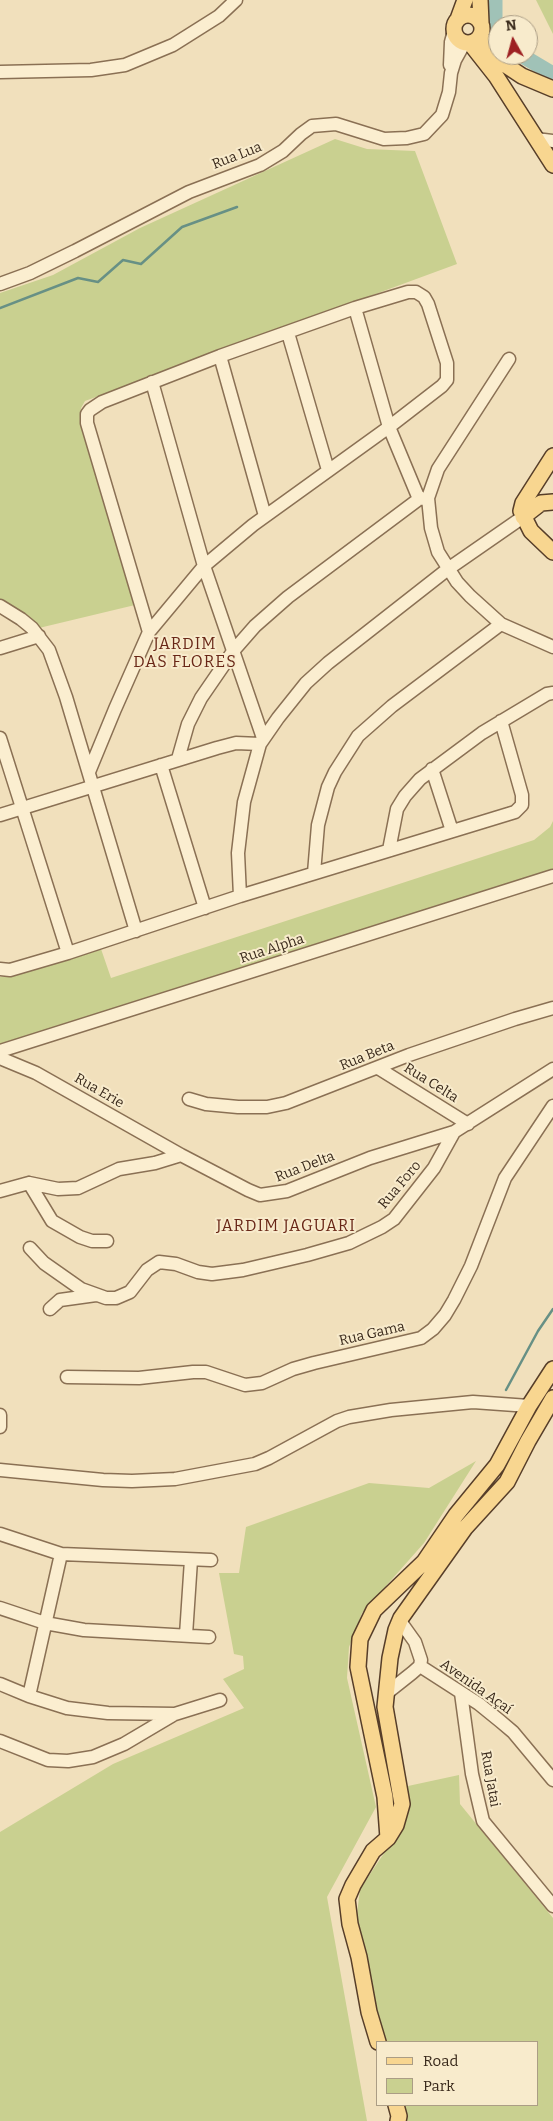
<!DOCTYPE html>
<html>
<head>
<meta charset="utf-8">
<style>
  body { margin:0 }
  #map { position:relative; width:553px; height:2121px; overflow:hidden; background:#f1e0bc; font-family:Bitter,serif }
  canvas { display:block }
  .legend { position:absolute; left:376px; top:2041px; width:162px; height:65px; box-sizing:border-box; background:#f8ebcc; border:1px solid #ab9d85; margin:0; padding:6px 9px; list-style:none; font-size:15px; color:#38281a }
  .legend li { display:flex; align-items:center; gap:10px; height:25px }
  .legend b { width:25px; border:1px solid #ab9d85 }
  .north { position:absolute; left:488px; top:15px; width:50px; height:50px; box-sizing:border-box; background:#f8ebcc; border:1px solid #ab9d85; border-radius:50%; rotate:353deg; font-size:14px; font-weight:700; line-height:20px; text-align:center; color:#38281a }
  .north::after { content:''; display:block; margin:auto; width:18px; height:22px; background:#9d2022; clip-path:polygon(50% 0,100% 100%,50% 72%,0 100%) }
</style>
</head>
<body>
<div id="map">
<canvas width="553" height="2121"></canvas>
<ul class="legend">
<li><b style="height:6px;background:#f8d690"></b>Road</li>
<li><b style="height:14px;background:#c9d090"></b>Park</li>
</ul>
<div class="north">N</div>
</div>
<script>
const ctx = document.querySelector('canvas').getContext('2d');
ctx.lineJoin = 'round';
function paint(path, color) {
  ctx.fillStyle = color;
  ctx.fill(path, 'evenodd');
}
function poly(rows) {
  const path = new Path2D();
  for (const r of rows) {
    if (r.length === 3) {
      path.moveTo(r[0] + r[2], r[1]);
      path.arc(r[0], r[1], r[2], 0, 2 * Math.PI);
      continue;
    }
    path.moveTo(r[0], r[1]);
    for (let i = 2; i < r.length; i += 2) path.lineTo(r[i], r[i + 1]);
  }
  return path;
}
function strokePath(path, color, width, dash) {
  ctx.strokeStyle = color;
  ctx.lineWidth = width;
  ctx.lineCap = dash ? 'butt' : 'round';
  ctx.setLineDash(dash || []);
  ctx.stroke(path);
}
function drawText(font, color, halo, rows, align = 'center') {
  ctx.font = font + ' Bitter,serif';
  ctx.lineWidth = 4;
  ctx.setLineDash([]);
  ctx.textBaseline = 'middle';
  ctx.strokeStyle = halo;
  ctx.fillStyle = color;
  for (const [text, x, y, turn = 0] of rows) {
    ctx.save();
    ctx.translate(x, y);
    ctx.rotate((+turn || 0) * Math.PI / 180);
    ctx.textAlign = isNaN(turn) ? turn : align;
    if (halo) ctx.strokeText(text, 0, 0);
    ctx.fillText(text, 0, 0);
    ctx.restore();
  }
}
paint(poly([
  [536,0,553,0,553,34],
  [335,139,367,149,415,151,457,264,85,401,81,408,80,421,135,605,39,628,0,604,0,293,53,275,140,228],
  [553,821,553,870,0,1044,0,977,21,974,101,949,111,978,534,840,550,827],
  [476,1461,424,1543,362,1613,349,1647,347,1678,376,1807,327,1897,367,2121,0,2121,0,1832,113,1764,244,1708,223,1679,244,1669,243,1656,234,1654,219,1573,239,1573,246,1527,369,1483,429,1488],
  [459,1775,460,1804,553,1918,553,2121,404,2121,401,2105,537,2105,537,2042,383,2042,356,1922,360,1889,405,1822,408,1786]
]), '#c9d090');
strokePath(poly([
  [0,308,78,278,98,282,123,260,141,264,182,227,237,207],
  [506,1390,538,1331,553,1309]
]), '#679085', 2.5);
strokePath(poly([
  [495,0,495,40,498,42],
  [521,55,553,74]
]), '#a0c2b7', 15);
const minor = poly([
  [450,65,451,42,454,31],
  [0,72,91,70,125,65,173,45,219,16,236,0],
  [536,139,553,141],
  [0,284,30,273,75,251,189,192,260,165,283,151,301,134,312,126,336,124,384,139,407,138,424,134,442,115,449,92,451,73,455,60,465,42],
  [355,308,389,427,419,499],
  [288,333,328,470],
  [220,356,265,516],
  [509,359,438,469,428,498,431,528,438,552,457,582,470,596,501,624,553,647],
  [152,382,204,566,263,738],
  [0,606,21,619,32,628,49,650,66,697,136,931],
  [0,648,39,636],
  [0,738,68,953],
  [178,759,188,724,201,698,234,650,255,626,288,597,419,499,428,498],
  [161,765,205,908],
  [432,769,452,831],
  [89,772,115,709,149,632,204,566,253,525,389,427,442,386,447,380,447,363,428,304,424,297,416,292,408,292,355,308,220,356,102,402,90,410,87,414,87,423,149,632],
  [0,815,217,748,236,743,260,744],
  [389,850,397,809,405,796,420,779,482,733,547,694,553,693],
  [314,873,318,825,328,787,335,772,358,736,392,706,501,624],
  [240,896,238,853,244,802,260,744,278,718,306,683,328,663,448,569,523,517],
  [0,969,10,970,68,953,240,896,515,812,522,805,522,795,501,721],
  [0,1051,553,876],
  [0,1058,36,1073,181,1155,248,1190,260,1195,287,1191,370,1158,454,1132,553,1069],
  [378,1068,468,1124],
  [189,1099,206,1104,238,1107,267,1107,286,1103,409,1055,515,1019,553,1008],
  [29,1183,52,1221,80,1237,92,1241,107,1241],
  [0,1191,29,1183,58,1189,78,1188,119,1169,155,1163,181,1155],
  [30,1248,44,1263,81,1289,106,1298,116,1298,130,1292,147,1270,159,1262,176,1264,198,1272,212,1274,243,1270,307,1255,349,1243,382,1227,394,1219,434,1168,454,1132],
  [50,1309,60,1300,96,1295],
  [67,1377,139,1378,193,1372,206,1372,245,1385,262,1383,293,1369,314,1363,421,1338,433,1329,445,1315,454,1300,471,1266,505,1178,553,1106],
  [0,1415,0,1427],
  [0,1470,103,1480,132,1481,175,1479,255,1464,269,1458,337,1421,349,1417,391,1410,473,1402,529,1406],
  [0,1534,61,1554,211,1560],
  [0,1608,45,1623,84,1630,209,1637],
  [186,1635,191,1560],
  [420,1666,479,1704,500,1721,513,1732,553,1780],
  [0,1684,29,1696,67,1708,108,1713,175,1714,220,1700],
  [388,1692,412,1673,420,1666,421,1660,415,1642,400,1621],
  [461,1693,472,1774,483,1821,553,1906],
  [29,1696,61,1554],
  [0,1741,48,1760,68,1761,93,1757,124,1744,173,1715]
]);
const major = poly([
  [480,0,481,23],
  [468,29,14],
  [458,19,465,0],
  [481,36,489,51,507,66,522,76,553,89],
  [470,43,496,76,553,165],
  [553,456,523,503,521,511,531,531,553,552],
  [523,517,541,503,553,502],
  [388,1838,385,1797,358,1667,360,1639,374,1610,424,1562,456,1515,497,1465,529,1406,553,1369],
  [378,2042,369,2012,359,1957,350,1924,347,1899,353,1885,373,1851,388,1838,396,1825,402,1804,385,1707,390,1658,396,1630,401,1618,465,1528,507,1482,528,1441,553,1398],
  [396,2105,399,2116,398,2121]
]);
strokePath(minor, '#8a7054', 15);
strokePath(major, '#573e29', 18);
strokePath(minor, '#fbeed0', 12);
strokePath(major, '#f8d690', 15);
drawText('14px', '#38281a', '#f8ebcc', [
  ["Rua Lua",237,156,-21],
  ["Rua Alpha",272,949,-18],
  ["Rua Beta",367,1056,-22],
  ["Rua Celta",431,1083,32],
  ["Rua Erie",99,1091,30],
  ["Rua Delta",305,1167,-21],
  ["Rua Foro",400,1185,-50],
  ["Rua Gama",372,1334,-13],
  ["Avenida Açaí",476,1687,35],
  ["Rua Jatai",490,1779,80]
]);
ctx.letterSpacing = '1px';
drawText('16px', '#682616', '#f8ebcc', [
  ["JARDIM",185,645],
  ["DAS FLORES",185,663],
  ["JARDIM JAGUARI",286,1227]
]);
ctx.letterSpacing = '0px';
</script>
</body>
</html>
